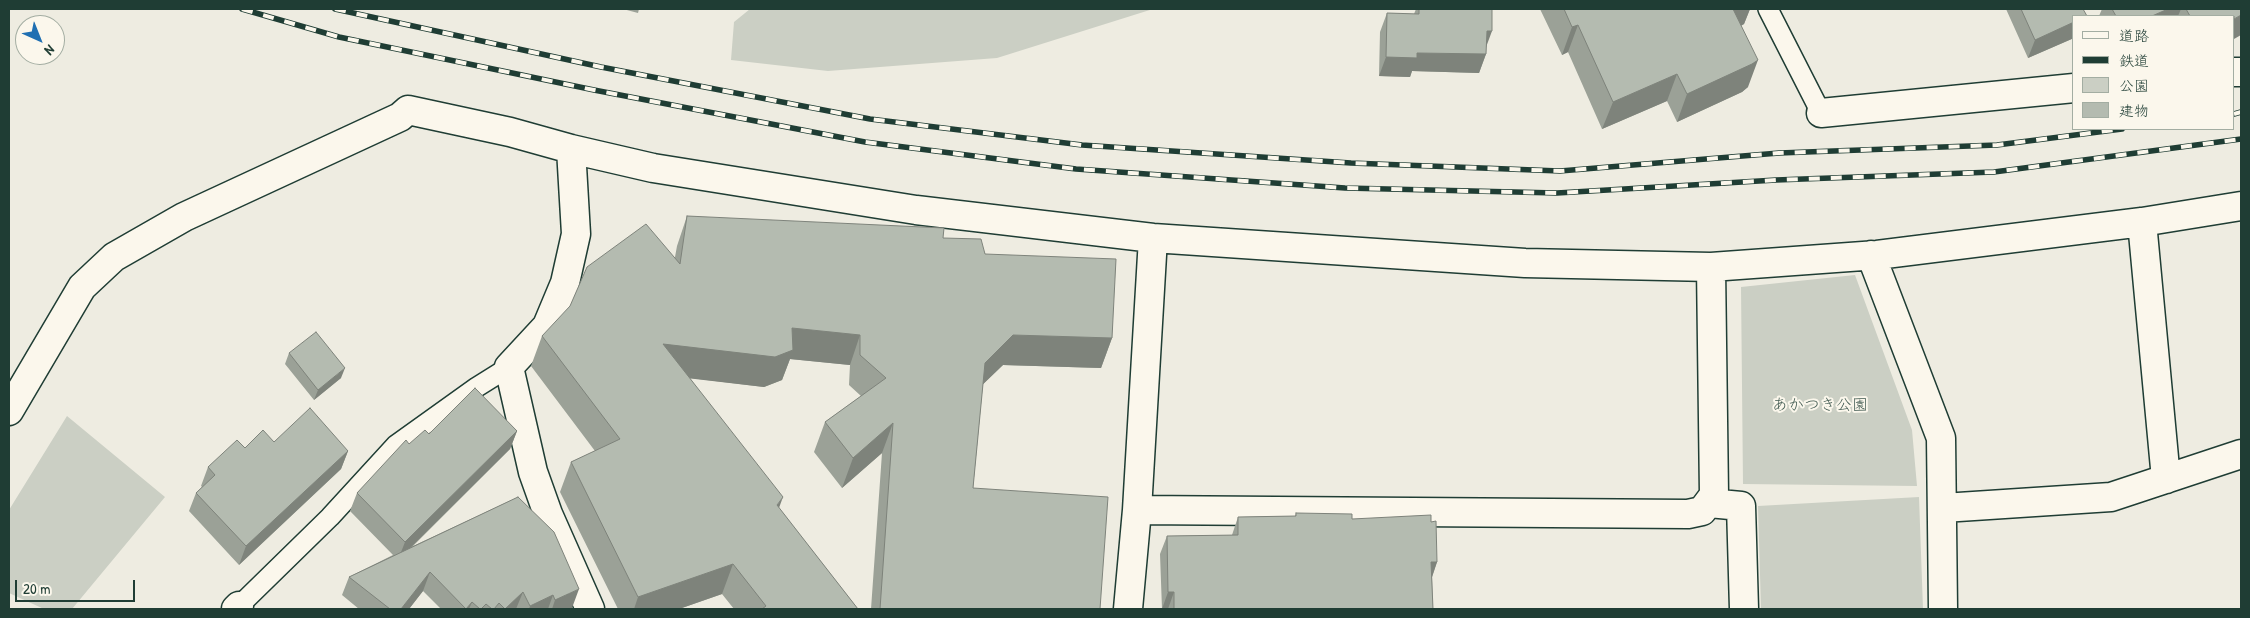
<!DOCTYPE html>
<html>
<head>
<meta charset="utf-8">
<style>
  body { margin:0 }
  #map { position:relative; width:2250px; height:618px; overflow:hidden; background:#eeece1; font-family:"Patrick Hand","Klee One",sans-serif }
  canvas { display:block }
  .frame { position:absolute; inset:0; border:10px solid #1f3d34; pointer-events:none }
  .legend { position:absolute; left:2072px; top:15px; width:162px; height:115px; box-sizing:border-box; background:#fbf7ec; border:1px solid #a3ada2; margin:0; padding:6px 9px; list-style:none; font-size:15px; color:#1f3d34 }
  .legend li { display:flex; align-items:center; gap:10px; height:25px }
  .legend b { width:25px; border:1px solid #a3ada2 }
  .north { position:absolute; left:15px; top:15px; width:50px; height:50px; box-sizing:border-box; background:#fbf7ec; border:1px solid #a3ada2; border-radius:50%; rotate:136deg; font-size:14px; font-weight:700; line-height:20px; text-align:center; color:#1f3d34 }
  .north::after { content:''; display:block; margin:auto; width:18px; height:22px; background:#1f6fb2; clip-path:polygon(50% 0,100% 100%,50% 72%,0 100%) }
  .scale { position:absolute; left:15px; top:580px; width:120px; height:22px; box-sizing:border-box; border:2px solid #1f3d34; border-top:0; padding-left:6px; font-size:15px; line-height:18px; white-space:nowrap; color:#1f3d34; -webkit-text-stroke:4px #fbf7ec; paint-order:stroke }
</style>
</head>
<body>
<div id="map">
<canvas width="2250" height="618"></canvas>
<div class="frame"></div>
<ul class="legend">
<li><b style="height:6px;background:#fbf7ec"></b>道路</li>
<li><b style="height:6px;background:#1f3d34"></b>鉄道</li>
<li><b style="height:14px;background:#cbcfc4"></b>公園</li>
<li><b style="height:14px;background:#b4bbb0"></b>建物</li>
</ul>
<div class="north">N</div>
<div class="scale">20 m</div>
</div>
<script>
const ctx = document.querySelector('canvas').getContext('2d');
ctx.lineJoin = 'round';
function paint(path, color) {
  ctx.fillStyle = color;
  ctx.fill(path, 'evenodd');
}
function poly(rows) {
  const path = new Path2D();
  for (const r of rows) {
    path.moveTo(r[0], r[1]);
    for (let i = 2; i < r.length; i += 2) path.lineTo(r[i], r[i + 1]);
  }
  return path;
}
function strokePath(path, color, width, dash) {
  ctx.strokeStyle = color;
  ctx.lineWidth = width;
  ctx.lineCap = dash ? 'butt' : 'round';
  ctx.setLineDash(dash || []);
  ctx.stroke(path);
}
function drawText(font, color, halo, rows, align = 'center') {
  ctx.font = font + ' "Patrick Hand","Klee One",sans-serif';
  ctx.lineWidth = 4;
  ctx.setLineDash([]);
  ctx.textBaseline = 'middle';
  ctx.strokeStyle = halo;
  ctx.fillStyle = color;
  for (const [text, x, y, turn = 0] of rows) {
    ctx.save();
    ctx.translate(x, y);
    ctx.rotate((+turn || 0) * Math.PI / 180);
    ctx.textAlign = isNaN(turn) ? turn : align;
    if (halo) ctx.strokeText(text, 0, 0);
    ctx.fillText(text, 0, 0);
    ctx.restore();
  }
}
paint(poly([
  [750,9,1153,9,997,58,828,71,731,60,734,22],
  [1855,275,1912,430,1917,486,1743,484,1741,287],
  [67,416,165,497,72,609,44,609,9,593,9,510],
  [1919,497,1923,609,1761,609,1758,506]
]), '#cbcfc4');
const lane = poly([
  [1768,9,1821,113],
  [239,606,330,517,396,445,477,387,509,367]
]);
const street = poly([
  [2234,72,2241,72],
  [1821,113,2074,88],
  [571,149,576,234,565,283,547,326,509,367,533,472,548,514,590,609],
  [2142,222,2166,479],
  [1871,255,1941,438,1943,609],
  [9,411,82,287,114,257,184,217,400,117,408,110,510,132,571,149,653,168,916,210,1153,238,1525,263,1711,267,1877,255,2142,222,2241,206],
  [1709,503,1741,506,1744,609],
  [1943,508,2111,497,2241,454],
  [1137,510,1688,514,1702,511,1714,495,1711,267],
  [236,609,239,606],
  [1128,609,1137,510,1153,238]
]);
strokePath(lane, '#1f3d34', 22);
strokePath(street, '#1f3d34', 31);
strokePath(lane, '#fbf7ec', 19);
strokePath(street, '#fbf7ec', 28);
const rail = poly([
  [242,9,339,37,594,90,865,142,1076,169,1345,188,1557,193,1776,180,1994,172,2241,139],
  [335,9,601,67,870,119,1082,145,1351,163,1560,171,1779,153,1997,145,2122,129],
  [2234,114,2241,112]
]);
strokePath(rail, '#1f3d34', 5.5);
strokePath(rail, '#fbf7ec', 4, [11]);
paint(poly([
  [623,9,639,9,638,13],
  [1416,9,1492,9,1486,46,1486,54,1479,73,1412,71,1410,77,1379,76,1380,32,1387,13,1414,14],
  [1540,9,1750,9,1744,24,1741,26,1748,87,1742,92,1677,122,1667,101,1602,129,1568,52,1562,55],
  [2006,9,2083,9,2074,16,2074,38,2028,58],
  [2102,9,2241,9,2234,16,2099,16],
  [687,216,943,238,985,254,1112,338,1101,368,1003,365,983,384,973,488,1100,609,871,609,882,453,842,488,814,452,825,422,861,396,849,385,850,365,790,359,782,380,764,387,690,378,779,508,858,609,734,609,722,594,679,609,618,609,560,492,571,462,595,451,531,366,542,336,675,257,677,246],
  [289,353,341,378,314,400,285,364],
  [517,431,510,449,413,546,518,497,572,608,569,609,441,609,423,591,409,609,359,609,342,595,349,577,393,555,350,511,357,493,409,444,429,434],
  [274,442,348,451,341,469,239,565,189,511,196,493,202,487,201,486,208,467,245,448],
  [1296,513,1352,519,1437,562,1432,577,1433,609,1162,609,1160,554,1167,536,1232,535,1238,517,1295,516]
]), '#9ba197');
paint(poly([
  [1731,9,1750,9,1744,24,1722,35],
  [2168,9,2181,9,2178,16,2152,16],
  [2241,15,2241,35,2234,39,2234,19],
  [2074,22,2074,38,2028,58,2035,40],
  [1578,25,1568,52,1562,55,1572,27],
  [1487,31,1492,31,1485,50],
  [1417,53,1486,54,1479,73,1412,71,1410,77,1379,76,1386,57],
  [1758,60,1748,87,1742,92,1677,122,1687,94],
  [1677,74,1667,101,1602,129,1613,102],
  [792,328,860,335,850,365,790,359,782,380,764,387,652,374,663,344],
  [1013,335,1112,338,1101,368,1003,365,974,393,985,363],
  [345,368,341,378,314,400,318,390],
  [893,423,882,453,842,488,853,458],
  [517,431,510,449,398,560,405,542],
  [348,451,341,469,239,565,246,546],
  [783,497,772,527,777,505],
  [1431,562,1437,562,1431,580],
  [733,564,722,594,679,609,634,609,638,597],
  [430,572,423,591,409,609,401,609],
  [579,589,572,608,569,609,552,609,555,600],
  [523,592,516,609,505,609],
  [1168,592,1174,592,1168,609,1162,609],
  [553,595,548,609,529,609,530,606],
  [472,602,469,609,466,609]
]), '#7e837b');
const building = poly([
  [1419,9,1492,9,1492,31,1487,31,1486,54,1417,53,1417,58,1386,57,1387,13,1419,14,1419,9],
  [1564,9,1733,9,1758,60,1752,64,1687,94,1677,74,1613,102,1578,25,1572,27,1564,9],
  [2021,9,2083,9,2087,16,2074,16,2074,22,2035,40,2021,9],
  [2112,9,2168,9,2152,16,2116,16,2112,9],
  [2186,9,2241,9,2241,15,2234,19,2234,16,2190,16,2186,9],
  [687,216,944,228,943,238,981,239,985,254,1116,259,1112,338,1013,335,985,363,973,488,1108,497,1100,609,880,609,893,423,853,458,825,422,886,378,860,355,860,335,792,328,793,350,775,357,663,344,783,497,777,505,858,609,762,609,766,606,733,564,638,597,571,462,620,439,542,336,570,306,587,267,646,224,680,264,687,216],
  [316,332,345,368,318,390,289,353,316,332],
  [475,388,517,431,405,542,357,493,406,440,409,444,425,430,429,434,475,388],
  [310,408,348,451,246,546,196,493,215,475,208,467,237,440,245,448,263,430,274,442,310,408],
  [518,497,554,532,579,589,555,600,553,595,530,606,523,592,505,609,499,603,494,609,492,609,486,604,481,609,480,609,472,602,466,609,430,572,401,609,390,609,349,577,518,497],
  [1296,513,1352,514,1352,519,1431,515,1431,522,1436,521,1437,562,1431,562,1433,609,1174,609,1174,592,1168,592,1167,536,1238,535,1238,517,1296,516,1296,513]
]);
paint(building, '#b4bbb0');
strokePath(building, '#7e837b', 1);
drawText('16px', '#415a51', '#fbf7ec', [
  ["あかつき公園",1820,406]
]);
</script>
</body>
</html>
